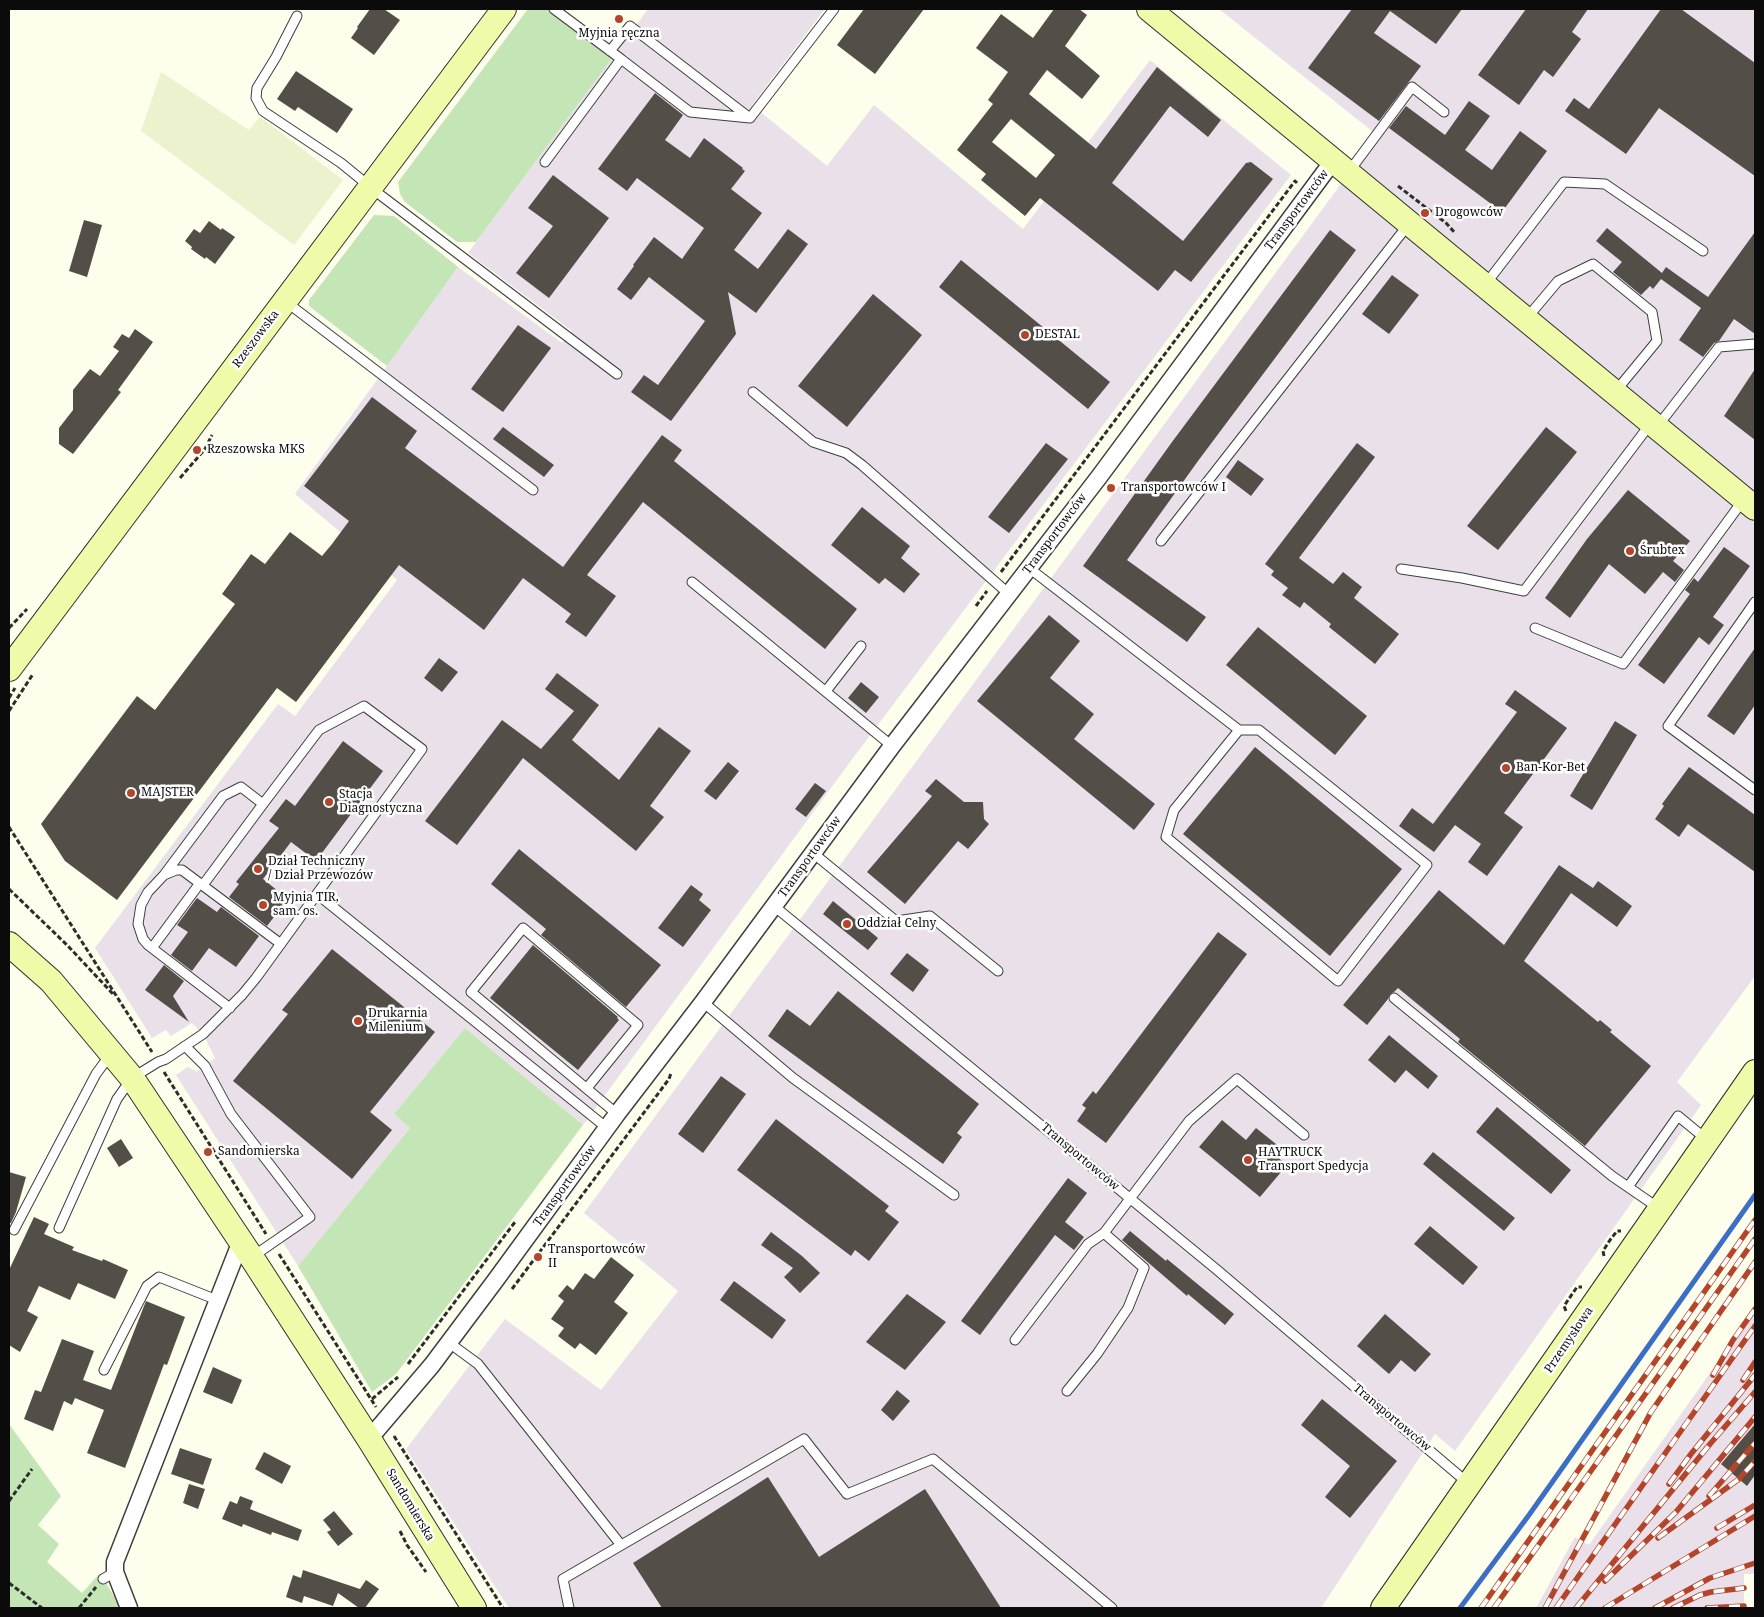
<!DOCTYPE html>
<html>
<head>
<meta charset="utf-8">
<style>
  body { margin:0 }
  #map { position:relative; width:1764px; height:1617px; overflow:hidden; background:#fdfeeb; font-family:"Noto Serif",serif }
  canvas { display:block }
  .frame { position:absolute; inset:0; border:10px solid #0b0b0b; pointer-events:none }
</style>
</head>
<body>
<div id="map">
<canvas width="1764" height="1617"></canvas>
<div class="frame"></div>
</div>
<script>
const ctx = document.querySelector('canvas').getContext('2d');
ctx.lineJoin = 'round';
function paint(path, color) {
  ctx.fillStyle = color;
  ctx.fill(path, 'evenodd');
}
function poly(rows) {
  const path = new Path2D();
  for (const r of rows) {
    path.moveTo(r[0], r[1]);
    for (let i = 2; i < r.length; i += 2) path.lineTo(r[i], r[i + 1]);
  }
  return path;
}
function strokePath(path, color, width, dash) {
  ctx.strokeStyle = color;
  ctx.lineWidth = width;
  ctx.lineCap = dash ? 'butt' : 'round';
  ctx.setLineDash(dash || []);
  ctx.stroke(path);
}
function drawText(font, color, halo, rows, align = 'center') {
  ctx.font = font + ' "Noto Serif",serif';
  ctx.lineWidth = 5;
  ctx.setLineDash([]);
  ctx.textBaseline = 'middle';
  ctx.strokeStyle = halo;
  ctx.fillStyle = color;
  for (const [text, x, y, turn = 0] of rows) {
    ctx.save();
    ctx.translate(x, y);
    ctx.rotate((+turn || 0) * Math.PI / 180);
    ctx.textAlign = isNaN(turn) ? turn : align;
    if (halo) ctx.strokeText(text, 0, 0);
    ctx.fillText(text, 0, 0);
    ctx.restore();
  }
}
paint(poly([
  [648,9,825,9,752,105,827,166,874,105,1023,229,1150,60,1291,175,856,754,583,1125,465,1028,394,1114,410,1128,298,1266,176,1075,188,1067,197,1072,215,1058,203,1034,192,1023,171,1036,166,1030,152,1038,95,948,278,704,295,716,397,580,295,494,458,267,562,343,572,331,468,253],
  [1219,9,1755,9,1755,976,1677,1082,1701,1105,1455,1451,1435,1434,1321,1608,509,1608,406,1449,505,1319,601,1390,678,1291,584,1213,1377,135],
  [1755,1309,1755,1424,1722,1464,1746,1485,1755,1475,1755,1574,1744,1574,1744,1608,1536,1608,1575,1537,1589,1545]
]), '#eae0e9');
paint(poly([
  [161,72,249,130,260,117,343,180,294,245,141,131]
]), '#ecf2cd');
paint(poly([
  [528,9,550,9,613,57,476,242,457,242,405,202,400,194,398,182],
  [374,215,394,216,458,267,387,366,309,306,309,300],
  [465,1028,583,1125,396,1374,372,1392,298,1266,410,1128,394,1114],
  [9,1424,61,1496,38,1525,59,1544,47,1562,82,1593,100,1573,121,1608,9,1608]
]), '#c4e6b7');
strokePath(poly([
  [1460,1608,1529,1515,1755,1195]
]), '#3d6ec6', 5);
paint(poly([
  [370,9,384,9,400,20,374,55,351,38,358,28,357,27],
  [864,9,924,9,875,74,837,45],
  [1054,9,1079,9,1087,15,1065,46,1100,76,1082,99,1047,70,1029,94,1096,149,1157,67,1221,120,1208,137,1170,106,1112,183,1183,241,1246,163,1251,162,1273,179,1191,282,1175,270,1158,291,1040,198,1025,216,981,180,986,174,957,150,993,104,988,100,1008,72,976,48,1001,14,1033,38],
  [1011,119,1055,155,1036,178,992,142],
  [1352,9,1462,9,1436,44,1390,11,1374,33,1421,66,1379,121,1308,68],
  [1526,9,1588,9,1572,32,1581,39,1553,77,1544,70,1519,105,1478,75],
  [1661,9,1681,9,1755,63,1755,176,1659,108,1626,154,1565,111,1574,98,1589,109],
  [296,71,353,109,337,133,298,107,295,111,277,99],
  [655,93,683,115,665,140,690,158,704,138,743,168,742,169,745,171,731,189,762,213,734,250,758,269,788,229,808,244,756,313,728,292,736,334,671,421,631,392,644,375,658,385,705,321,649,277,631,300,617,289,634,266,633,265,654,237,682,259,704,228,637,178,627,191,598,169],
  [1469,101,1490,116,1465,150,1492,170,1520,131,1547,151,1502,212,1389,128,1406,106,1445,135],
  [553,175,609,218,549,298,516,273,553,226,528,208],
  [84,220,102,225,87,277,69,271],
  [209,221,221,230,222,228,235,237,215,264,206,257,205,259,191,249,192,247,185,241,194,229,200,233],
  [1607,228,1662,273,1666,267,1708,297,1755,232,1755,334,1734,319,1719,341,1714,343,1703,357,1679,340,1701,308,1661,279,1653,289,1650,286,1641,295,1613,272,1622,262,1596,241],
  [1330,230,1356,250,1198,461,1127,560,1206,617,1187,642,1083,566,1172,442],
  [961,260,1110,382,1088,409,939,287],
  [1392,275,1419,295,1389,334,1362,314],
  [873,294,922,335,847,427,798,386],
  [518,325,551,348,503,412,471,389],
  [135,329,153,342,118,390,121,392,73,454,59,444,59,428,73,410,73,390,90,369,100,376,119,351,113,347,122,334,129,338],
  [1755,369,1755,440,1724,416],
  [372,397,417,431,405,448,563,567,662,435,682,450,674,461,857,609,825,649,643,502,587,575,616,596,586,637,565,622,571,614,523,578,484,630,399,565,296,702,277,688,117,900,65,861,41,824,137,696,155,710,235,604,222,594,251,554,265,564,290,532,322,556,332,544,349,521,304,486],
  [503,427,554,465,544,477,493,439],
  [1546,427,1577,452,1498,550,1467,526],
  [1046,443,1068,459,1009,533,988,517],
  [1357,443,1375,457,1299,558,1333,584,1343,572,1362,587,1354,598,1399,634,1375,664,1329,627,1331,624,1304,602,1300,608,1282,595,1288,588,1271,575,1274,571,1265,564],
  [1238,460,1264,479,1251,496,1226,477],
  [1628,490,1690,541,1673,561,1684,570,1675,582,1663,572,1645,594,1609,564,1570,618,1545,598,1587,539],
  [862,507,910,546,901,558,920,574,904,593,885,578,879,584,831,545],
  [1724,547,1750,566,1713,617,1724,625,1709,645,1699,637,1664,684,1638,665,1690,594,1685,590,1694,578,1698,582],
  [1049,615,1080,641,1050,678,1094,714,1074,739,1155,804,1134,830,977,701],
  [1258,627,1367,716,1335,755,1226,665],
  [1755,648,1755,705,1734,735,1707,716],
  [439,658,458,672,442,692,424,678],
  [557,673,599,705,572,740,619,780,659,727,691,751,650,806,664,817,636,851,523,758,457,845,425,821,502,720,541,749,574,711,545,689],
  [861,682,879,697,866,713,848,698],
  [1515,690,1567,728,1504,813,1523,827,1487,876,1468,862,1481,844,1455,825,1434,852,1399,826,1412,808,1433,824,1517,712,1505,704],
  [1615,721,1637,735,1592,810,1570,796],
  [343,741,383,771,316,861,291,842,263,879,288,899,267,926,229,897,239,884,236,882,279,828,269,821,286,799,295,806],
  [1255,747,1402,869,1330,956,1183,834],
  [728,762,739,771,716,800,704,791],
  [1689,767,1755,815,1755,872,1688,824,1679,837,1655,819,1664,806,1662,804],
  [936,779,964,802,983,802,984,819,989,824,968,849,958,841,905,904,867,872,932,796,925,791],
  [815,783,826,791,806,817,795,809],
  [519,849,661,965,626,1007,541,935,546,929,491,884],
  [1559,865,1593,888,1598,881,1632,906,1617,927,1571,893,1524,961,1598,1022,1600,1020,1612,1030,1610,1032,1651,1066,1585,1146,1458,1042,1460,1039,1398,988,1394,992,1390,994,1388,999,1367,1025,1343,1005,1439,890,1504,945],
  [691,885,703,894,699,900,711,910,683,947,658,928],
  [197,898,217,912,221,907,259,936,236,967,209,948,192,971,171,955,188,932,177,925],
  [833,901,878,938,868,950,823,914],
  [1218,932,1247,954,1106,1143,1077,1121,1086,1108,1082,1105,1093,1091,1096,1094],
  [533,945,618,1017,617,1018,619,1020,578,1070,490,998],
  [332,949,435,1032,370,1112,392,1130,352,1179,233,1081,288,1014,282,1010],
  [907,953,929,970,913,992,890,974],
  [164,965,184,981,173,996,189,1022,145,990],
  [838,991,979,1104,957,1133,962,1137,943,1164,768,1036,787,1009,810,1026],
  [1389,1035,1438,1076,1428,1089,1406,1070,1395,1083,1368,1060],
  [721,1076,746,1094,703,1153,678,1134],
  [1497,1107,1571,1170,1551,1194,1476,1132],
  [776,1119,889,1206,885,1211,899,1222,869,1261,855,1250,851,1256,737,1170],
  [1222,1120,1246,1140,1256,1128,1281,1148,1275,1155,1287,1165,1260,1197,1199,1147],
  [121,1139,133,1158,119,1167,107,1148],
  [1433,1152,1515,1218,1504,1231,1423,1164],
  [9,1172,26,1177,16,1212,11,1223,9,1223],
  [1068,1178,1087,1193,1065,1222,1084,1237,1074,1250,1055,1235,980,1335,961,1321],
  [34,1217,49,1224,44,1234,74,1247,72,1250,102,1261,103,1259,128,1270,115,1299,78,1283,70,1300,39,1286,27,1311,38,1317,20,1352,9,1345,9,1270],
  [1430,1226,1478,1267,1463,1285,1414,1244],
  [1130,1231,1166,1261,1167,1259,1234,1314,1225,1325,1188,1294,1187,1296,1122,1240],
  [771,1232,802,1256,820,1273,800,1293,784,1277,793,1268,761,1245],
  [611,1257,634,1275,614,1302,628,1313,596,1355,580,1343,575,1349,558,1336,564,1328,551,1319,564,1301,558,1296,567,1285,573,1290,585,1273,594,1279],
  [734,1281,786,1320,772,1339,720,1300],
  [907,1294,946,1322,905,1370,866,1342],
  [146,1301,185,1317,167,1365,164,1364,125,1468,87,1453,104,1410,75,1398,72,1405,64,1401,53,1431,24,1419,35,1390,41,1392,62,1339,94,1351,83,1380,111,1390],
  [1385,1314,1431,1354,1415,1372,1401,1360,1389,1374,1357,1346],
  [213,1367,242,1380,232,1404,203,1392],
  [897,1390,910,1401,893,1421,881,1410],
  [1322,1399,1397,1461,1350,1518,1325,1497,1350,1466,1301,1425],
  [1755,1424,1755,1475,1747,1486,1721,1464],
  [180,1448,212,1459,203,1485,171,1474],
  [264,1452,291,1466,282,1484,255,1469],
  [768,1477,819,1557,925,1489,1001,1608,662,1608,633,1563],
  [189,1484,205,1489,198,1509,183,1503],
  [240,1496,253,1501,250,1509,302,1530,298,1541,272,1532,271,1535,243,1524,242,1527,222,1519,230,1501,237,1504],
  [334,1511,353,1534,338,1546,327,1532,331,1530,323,1520],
  [303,1570,360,1589,366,1580,379,1589,365,1608,359,1608,338,1593,333,1606,304,1596,302,1603,286,1597,293,1575,301,1578]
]), '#534f48');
const lane = poly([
  [297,16,276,57,257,88,256,98,263,111,341,163,379,194,617,374],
  [610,51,630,26,750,118,834,9],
  [621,59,690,112,750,118],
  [545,162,621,59,554,9],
  [1348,173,1412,87,1444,112],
  [1485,285,1564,182,1605,184,1703,251],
  [285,301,533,490],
  [1526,319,1558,281,1593,264,1652,312,1657,341,1615,392],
  [753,392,813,442,846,453,862,465,1009,594],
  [1657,427,1719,347,1755,344],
  [1161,541,1408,225],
  [1029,568,1239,730,1259,730,1427,865,1338,981,1166,837,1174,810,1239,730],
  [1401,569,1462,578,1524,591,1651,423],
  [692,582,892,746],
  [1755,602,1668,726,1755,790],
  [1535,628,1623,664,1744,499],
  [826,691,861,646],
  [813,853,896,921,930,916,998,971],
  [203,885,263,804],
  [317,894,607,1128],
  [774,906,1216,1269,1469,1484],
  [152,948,200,883],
  [1394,998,1612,1176,1660,1209],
  [703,1002,793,1078,954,1195],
  [230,1008,148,945,143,939,138,924,141,905,148,892,164,875,176,870,182,870,281,944],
  [185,1046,205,1066,231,1114,310,1217,252,1257],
  [587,1088,638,1025,523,928,471,992,617,1114],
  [1628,1187,1678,1116,1706,1139],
  [59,1228,117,1099,132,1078,158,1062,166,1059,203,1034,242,995,256,978,422,749,364,706,319,730,263,804,241,787,223,796,164,875],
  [14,1230,96,1074,110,1055],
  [1015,1340,1088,1244,1104,1233,1189,1121,1237,1079,1304,1135],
  [448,1342,478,1364,621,1545],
  [104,1370,147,1286,159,1277,217,1300],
  [1067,1391,1097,1354,1128,1308,1144,1268,1104,1233],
  [103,1579,115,1572],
  [569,1608,563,1579,804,1439,847,1494,933,1459,1112,1608]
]);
const street = poly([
  [369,1439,432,1365,495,1281,617,1114,703,1002,892,746,1099,477,1333,161],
  [129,1608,115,1572,115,1562,241,1241]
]);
const secondary = poly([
  [1149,9,1755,508],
  [9,669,504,9],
  [9,944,51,981,132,1078,252,1258,369,1439,474,1608],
  [1383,1608,1755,1072]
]);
strokePath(lane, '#3e3e3e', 11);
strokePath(street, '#3e3e3e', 19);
strokePath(secondary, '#2d2d2d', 26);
strokePath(poly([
  [1398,186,1446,223,1455,233],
  [180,478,205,449,212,435],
  [1001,572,1295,181,1297,183],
  [976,606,987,591],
  [9,628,27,609],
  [9,698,15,688],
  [9,711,33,674],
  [9,827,152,1052],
  [9,889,67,945,113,994],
  [164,1072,266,1234],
  [279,1254,376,1407],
  [1604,1256,1603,1251,1610,1240,1617,1231,1621,1231],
  [512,1289,669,1079,671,1073],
  [1566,1311,1564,1306,1577,1287,1582,1287],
  [408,1364,515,1222],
  [372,1399,398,1377],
  [394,1436,503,1608],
  [9,1501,32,1469],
  [400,1531,407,1545,426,1572],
  [9,1583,42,1608],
  [79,1608,96,1587]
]), '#2d2d2d', 3, [5, 2.5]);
strokePath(lane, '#fff', 9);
strokePath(street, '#fff', 16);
strokePath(secondary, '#f0fba9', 24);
const rail = poly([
  [1713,1375,1733,1340,1755,1309],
  [1743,1380,1755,1362],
  [1669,1484,1691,1454,1755,1375],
  [1709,1496,1755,1443],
  [1717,1528,1755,1505],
  [1658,1538,1739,1479,1755,1461],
  [1605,1581,1676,1512,1755,1417],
  [1481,1608,1755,1220],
  [1494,1608,1755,1239],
  [1545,1608,1651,1412,1755,1262],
  [1556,1608,1755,1326],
  [1576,1608,1710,1444,1755,1392],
  [1605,1608,1755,1516],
  [1655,1608,1710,1578,1755,1563],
  [1673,1608,1700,1595,1711,1592,1744,1588],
  [1707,1608,1744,1606]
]);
strokePath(rail, '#b4452b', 5.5);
strokePath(rail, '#fff', 4, [11]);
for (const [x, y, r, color] of [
  [619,19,5,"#b4452b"],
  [1425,213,5,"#b4452b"],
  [1025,335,5,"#b4452b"],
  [197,450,5,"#b4452b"],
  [1111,488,5,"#b4452b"],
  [1630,551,5,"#b4452b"],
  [1506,768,5,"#b4452b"],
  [131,793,5,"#b4452b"],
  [329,802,5,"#b4452b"],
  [258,869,5,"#b4452b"],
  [263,905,5,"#b4452b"],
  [847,924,5,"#b4452b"],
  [358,1021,5,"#b4452b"],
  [208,1152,5,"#b4452b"],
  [1248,1160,5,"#b4452b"],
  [538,1257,5,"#b4452b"]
]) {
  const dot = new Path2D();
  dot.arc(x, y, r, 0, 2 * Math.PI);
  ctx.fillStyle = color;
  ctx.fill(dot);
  strokePath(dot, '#fff', 2);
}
drawText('12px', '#0b0b0b', '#fff', [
  ["Myjnia ręczna",619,34,"center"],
  ["Drogowców",1435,213],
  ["DESTAL",1035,335],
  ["Rzeszowska MKS",207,450],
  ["Transportowców I",1121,488],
  ["Śrubtex",1640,551],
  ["Ban-Kor-Bet",1516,768],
  ["MAJSTER",141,793],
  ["Stacja",339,795],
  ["Diagnostyczna",339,809],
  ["Dział Techniczny",268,862],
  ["/ Dział Przewozów",268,876],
  ["Myjnia TIR,",273,898],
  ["sam. os.",273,912],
  ["Oddział Celny",857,924],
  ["Drukarnia",368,1014],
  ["Milenium",368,1028],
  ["Sandomierska",218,1152],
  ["HAYTRUCK",1258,1153],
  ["Transport Spedycja",1258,1167],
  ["Transportowców",548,1250],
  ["II",548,1264]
], 'left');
drawText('12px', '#0b0b0b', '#fff', [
  ["Transportowców",1297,210,-53],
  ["Rzeszowska",256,339,-53],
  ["Transportowców",1055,534,-53],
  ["Transportowców",810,857,-54],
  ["Transportowców",1080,1157,40],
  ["Transportowców",565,1186,-54],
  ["Przemysłowa",1569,1340,-56],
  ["Transportowców",1392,1418,40],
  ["Sandomierska",410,1505,59]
]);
</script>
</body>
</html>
